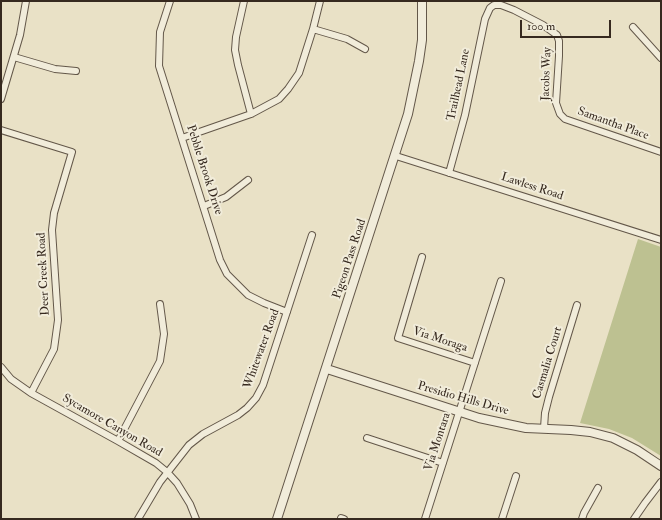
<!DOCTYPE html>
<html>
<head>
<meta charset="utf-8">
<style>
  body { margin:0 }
  #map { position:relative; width:662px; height:520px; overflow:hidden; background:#e9e1c6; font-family:"IM FELL Double Pica",serif }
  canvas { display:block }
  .frame { position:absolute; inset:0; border:2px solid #36291f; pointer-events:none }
  .scale { position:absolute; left:520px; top:20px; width:91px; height:18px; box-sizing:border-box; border:2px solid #36291f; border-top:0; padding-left:5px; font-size:12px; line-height:14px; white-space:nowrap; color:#36291f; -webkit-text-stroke:3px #f1ecda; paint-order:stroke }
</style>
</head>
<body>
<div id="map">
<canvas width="662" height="520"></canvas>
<div class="frame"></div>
<div class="scale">100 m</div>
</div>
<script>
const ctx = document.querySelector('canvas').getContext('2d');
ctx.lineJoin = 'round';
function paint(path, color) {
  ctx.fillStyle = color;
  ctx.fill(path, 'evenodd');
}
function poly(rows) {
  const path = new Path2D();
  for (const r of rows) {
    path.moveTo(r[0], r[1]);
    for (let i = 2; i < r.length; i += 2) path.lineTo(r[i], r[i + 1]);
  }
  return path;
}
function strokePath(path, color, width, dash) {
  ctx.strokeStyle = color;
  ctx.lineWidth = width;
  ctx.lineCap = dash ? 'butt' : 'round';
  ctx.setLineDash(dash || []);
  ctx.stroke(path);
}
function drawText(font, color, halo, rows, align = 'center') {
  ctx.font = font + ' "IM FELL Double Pica",serif';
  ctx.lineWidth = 4;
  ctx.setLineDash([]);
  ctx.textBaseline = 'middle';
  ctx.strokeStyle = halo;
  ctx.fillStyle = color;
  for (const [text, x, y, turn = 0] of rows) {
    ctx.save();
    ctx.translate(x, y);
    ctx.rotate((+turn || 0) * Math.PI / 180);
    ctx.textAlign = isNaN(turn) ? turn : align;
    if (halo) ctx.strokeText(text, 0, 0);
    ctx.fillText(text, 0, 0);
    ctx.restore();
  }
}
paint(poly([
  [638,239,661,247,661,456,632,438,609,429,580,423]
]), '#bdc191');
const minor = poly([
  [170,1,160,32,159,66,220,260,227,274,248,295,264,303,287,312],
  [244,1,236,37,235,50,238,65,251,114],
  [633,27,661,58],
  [313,29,347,39,365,49],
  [14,57,55,69,76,71],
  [1,99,20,35,26,1],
  [1,130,72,152,54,213,52,230,58,320,54,349,31,393],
  [182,138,251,114,279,99,288,89,299,73,313,29,320,1],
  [396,156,661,240],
  [449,173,465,115,485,19,490,8,494,5,501,5,514,10,543,25,557,35,559,41,559,56,556,103,560,114,565,119,661,152],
  [204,206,226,197,248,180],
  [422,257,398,338,475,363],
  [1,367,11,379,31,393,118,441,156,463,167,472,177,483,190,504,196,519],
  [544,428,545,413,549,397,577,305],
  [367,438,443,463],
  [118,441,160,361,164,334,160,304],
  [341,518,344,519],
  [138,519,160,482,189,445,203,434,238,415,247,408,256,398,263,385,312,235],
  [425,519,501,281],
  [502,519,516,476],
  [582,519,584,513,598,488],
  [634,519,645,503,661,482]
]);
const tertiary = poly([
  [327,369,479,418,526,428,571,430,590,432,613,438,637,450,661,466],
  [277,519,408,114,419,61,422,40,422,1]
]);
strokePath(minor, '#635749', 8);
strokePath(tertiary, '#635749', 10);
strokePath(minor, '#f1ecda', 6);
strokePath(tertiary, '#f1ecda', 8);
drawText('12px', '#36291f', '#f1ecda', [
  ["Jacobs Way",547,74,-88],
  ["Trailhead Lane",459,85,-78],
  ["Samantha Place",613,124,20],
  ["Pebble Brook Drive",204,170,72],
  ["Lawless Road",532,187,18],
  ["Pigeon Pass Road",350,259,-72],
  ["Deer Creek Road",44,274,-93],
  ["Via Moraga",440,340,18],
  ["Whitewater Road",262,349,-70],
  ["Casmalia Court",548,363,-73],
  ["Presidio Hills Drive",463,399,16],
  ["Sycamore Canyon Road",112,426,30],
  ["Via Montara",438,442,-72]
]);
</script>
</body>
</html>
